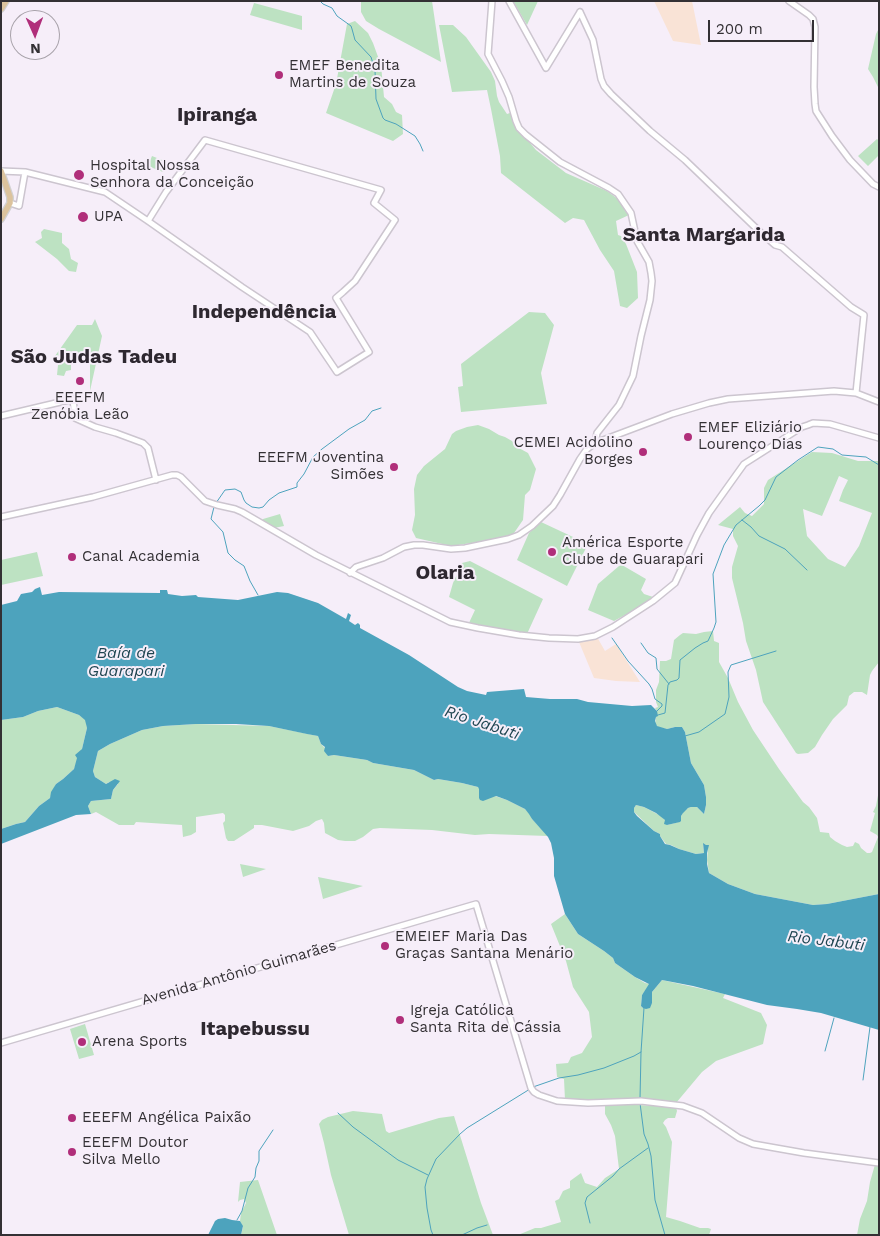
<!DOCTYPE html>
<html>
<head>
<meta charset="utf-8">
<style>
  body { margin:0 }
  #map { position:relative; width:880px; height:1236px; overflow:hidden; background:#f6eef9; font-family:"Work Sans",sans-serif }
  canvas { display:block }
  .frame { position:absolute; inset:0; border:2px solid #333034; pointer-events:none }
  .north { position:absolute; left:10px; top:10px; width:50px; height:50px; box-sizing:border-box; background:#f6eef9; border:1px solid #a8a2aa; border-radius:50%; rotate:178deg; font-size:14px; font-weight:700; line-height:20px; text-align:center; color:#333034 }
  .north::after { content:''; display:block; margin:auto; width:18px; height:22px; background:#b02e7a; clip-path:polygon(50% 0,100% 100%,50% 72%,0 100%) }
  .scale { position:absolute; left:708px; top:20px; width:106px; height:22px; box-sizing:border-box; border:2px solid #333034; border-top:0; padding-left:6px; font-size:15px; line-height:18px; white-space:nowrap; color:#333034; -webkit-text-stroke:4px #f6eef9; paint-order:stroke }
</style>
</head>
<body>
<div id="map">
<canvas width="880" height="1236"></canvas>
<div class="frame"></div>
<div class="north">N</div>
<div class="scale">200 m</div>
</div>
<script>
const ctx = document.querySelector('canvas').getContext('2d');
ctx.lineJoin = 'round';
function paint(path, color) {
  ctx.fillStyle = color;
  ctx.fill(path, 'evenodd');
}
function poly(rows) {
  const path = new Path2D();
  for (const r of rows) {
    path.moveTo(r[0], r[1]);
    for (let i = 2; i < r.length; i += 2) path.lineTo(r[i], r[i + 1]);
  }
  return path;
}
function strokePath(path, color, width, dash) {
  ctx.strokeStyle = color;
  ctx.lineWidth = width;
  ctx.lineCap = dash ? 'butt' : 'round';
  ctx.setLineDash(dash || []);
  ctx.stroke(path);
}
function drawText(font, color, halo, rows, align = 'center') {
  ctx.font = font + ' "Work Sans",sans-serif';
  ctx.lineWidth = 4;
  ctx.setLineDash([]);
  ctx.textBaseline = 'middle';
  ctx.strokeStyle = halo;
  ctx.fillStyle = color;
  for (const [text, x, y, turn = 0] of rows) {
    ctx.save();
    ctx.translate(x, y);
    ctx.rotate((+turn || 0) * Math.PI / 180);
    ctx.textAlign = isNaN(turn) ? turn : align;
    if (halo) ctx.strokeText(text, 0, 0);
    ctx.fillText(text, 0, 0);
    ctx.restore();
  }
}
paint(poly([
  [654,1,692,1,701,45,673,41],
  [597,637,605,651,616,644,640,682,616,681,594,678,579,642]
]), '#f9e3d6');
paint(poly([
  [361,1,432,1,441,62,379,29,366,21,361,12],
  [513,1,538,1,527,25],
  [254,3,302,16,302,30,250,15],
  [355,21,368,33,373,43,381,65,384,97,392,104,396,112,402,115,403,134,393,141,326,113,336,84,347,24],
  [439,25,453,25,466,37,491,72,495,81,497,96,499,102,507,114,510,113,510,107,519,130,536,150,566,173,607,191,622,202,629,215,616,221,618,235,621,236,626,244,637,272,638,298,627,308,620,306,614,271,600,250,584,220,573,218,565,223,501,173,500,156,491,109,487,90,452,92],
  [879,28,879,89,873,77,868,69,876,34],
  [877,139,879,141,879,155,868,166,858,156],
  [152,156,167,162,163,172,148,166],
  [44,229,62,233,62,243,69,249,71,259,78,263,76,272,69,271,57,259,35,242,42,238,41,232],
  [529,312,545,313,554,325,541,373,547,404,461,412,458,387,463,386,461,364],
  [95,319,102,336,90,391,90,360,71,359,71,370,66,371,64,376,57,375,58,365,55,356,77,325,92,325],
  [478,425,489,429,499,435,505,437,512,441,517,447,528,453,536,469,530,490,525,495,523,520,514,533,506,538,451,546,416,538,412,530,415,515,414,489,417,475,424,466,445,449,452,434,456,431,467,427],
  [812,452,832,453,858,461,879,461,879,662,872,671,870,675,867,695,862,692,854,692,849,696,847,705,833,719,822,735,815,747,808,753,798,754,796,753,763,702,756,670,746,641,743,623,732,578,732,567,738,546,733,536,733,529,718,525,740,507,745,513,752,516,764,504,764,488,768,480],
  [839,476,848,480,843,490,839,501,872,513,859,546,845,567,828,559,807,536,803,509,822,516],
  [280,514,284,526,274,528,262,521,263,519],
  [541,522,588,544,567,586,517,560,529,533],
  [37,552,43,576,1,585,1,560],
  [470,561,543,599,527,634,468,625,475,610,449,597,453,583,462,563],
  [622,565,646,579,641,590,644,594,656,598,614,621,588,610,598,584,619,566],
  [713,631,714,641,719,643,719,662,728,678,738,702,753,730,779,769,803,802,809,807,817,818,820,832,829,833,830,837,835,841,842,845,847,847,853,846,855,842,859,844,861,848,867,853,870,853,872,852,878,837,877,835,870,831,875,813,873,812,876,806,879,790,879,894,827,904,813,905,755,894,728,884,709,873,707,860,708,848,706,845,703,844,704,853,696,854,679,849,671,845,666,844,660,836,660,834,654,831,634,812,634,808,636,805,644,807,661,816,665,820,667,825,675,823,681,821,681,816,683,812,688,808,691,807,697,807,704,814,706,805,706,797,704,785,691,763,685,732,682,727,675,727,667,729,659,728,655,724,657,711,655,708,658,707,656,702,656,690,659,682,660,661,666,661,671,659,674,640,680,635,683,633,696,634,704,632],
  [57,707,79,715,86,720,87,728,82,749,74,769,63,779,56,784,50,798,39,806,25,822,16,824,1,829,1,720,23,717,38,711],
  [196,724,269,726,318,736,321,744,325,748,328,756,334,755,367,760,373,763,414,770,434,780,438,779,462,783,478,787,491,797,495,796,507,800,525,809,530,814,532,819,548,836,489,834,475,835,432,830,380,828,373,829,363,837,355,841,345,841,338,840,325,833,324,823,322,819,316,821,309,826,293,831,262,825,254,825,254,828,234,841,228,841,226,838,223,823,225,821,225,815,223,813,196,817,196,832,191,835,183,837,182,825,136,822,134,825,119,825,96,812,91,814,88,806,91,801,111,799,113,790,118,784,109,782,106,784,95,777,93,771,98,751,110,744,142,730,163,726],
  [240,864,266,869,243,877],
  [318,877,363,886,323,899],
  [565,914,578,934,604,951,613,958,615,963,635,977,645,983,650,984,642,995,641,1006,643,1008,652,1003,652,992,662,980,725,994,723,998,761,1013,767,1025,763,1044,716,1061,702,1072,676,1103,565,1100,564,1079,557,1077,556,1064,568,1063,571,1057,582,1053,592,1037,589,1012,573,987,566,961,551,924],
  [85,1024,94,1055,79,1059,70,1029],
  [605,1105,638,1105,676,1107,677,1111,675,1118,668,1118,665,1120,663,1123,666,1127,672,1142,666,1217,680,1221,700,1228,708,1228,711,1229,709,1235,518,1235,535,1228,541,1228,561,1222,555,1201,559,1199,563,1191,570,1188,570,1181,581,1173,585,1183,597,1187,605,1178,619,1169,615,1136,611,1125,605,1114],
  [353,1111,382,1114,386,1131,389,1133,439,1118,454,1116,481,1203,493,1235,349,1235,331,1175,324,1143,319,1124,322,1120,328,1117],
  [876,1161,879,1162,879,1235,857,1235,860,1219,867,1201,870,1182],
  [258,1180,277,1235,241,1235,243,1227,240,1221,241,1213,246,1203,244,1199,240,1200,238,1202,240,1182]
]), '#bde2c2');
paint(poly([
  [40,587,42,595,59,592,160,593,160,590,167,590,168,594,182,596,196,595,198,597,238,600,277,592,288,593,318,603,346,619,348,613,351,615,349,621,355,625,358,623,360,625,360,628,409,655,458,687,467,691,486,695,487,692,524,689,526,697,550,699,577,699,588,702,632,706,651,705,657,711,658,716,656,717,655,721,657,726,667,729,675,727,682,727,685,732,691,763,704,785,706,797,706,805,704,814,697,807,691,807,688,808,683,813,681,816,681,821,680,822,667,825,664,824,665,820,656,813,644,807,636,805,634,808,634,812,637,816,654,831,660,834,660,836,665,844,670,845,679,849,696,854,704,853,703,843,706,845,709,845,707,853,707,864,709,873,728,884,755,894,813,905,827,904,879,894,879,1030,821,1013,797,1009,767,1005,693,986,662,980,652,992,652,1003,650,1008,646,1009,643,1008,641,1006,642,995,649,984,635,977,615,963,613,958,604,951,578,934,565,914,554,876,554,858,551,843,548,837,532,819,529,814,525,809,507,800,496,796,483,801,480,800,479,798,479,789,478,787,462,783,438,779,434,780,414,770,373,763,367,760,334,755,328,756,324,751,325,747,321,744,318,736,307,734,269,726,236,724,196,724,163,726,142,730,110,744,98,751,93,771,95,777,106,784,115,779,120,781,113,790,111,799,91,801,88,806,91,814,76,815,1,844,1,829,16,824,25,822,39,806,50,798,51,792,56,784,63,779,74,769,77,758,75,755,82,749,87,728,85,720,79,715,57,707,38,711,23,717,1,720,1,605,17,601,21,594,32,592,35,589],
  [225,1218,232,1220,240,1221,243,1226,241,1235,208,1235,215,1221,218,1219]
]), '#4da3bd');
strokePath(poly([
  [320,1,323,4,332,8,337,16,351,26,352,29,355,40,371,57,375,70,376,99,383,118,385,120,396,124,415,136,420,144,423,151],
  [216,503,225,490,235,489,241,492,244,500,246,503,252,507,259,508,263,507,269,500,279,493,297,487,297,483,304,474,313,457,322,449,349,429,365,420,372,411,381,408],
  [214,507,211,519,223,532,228,553,235,560,244,566,250,581,258,595],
  [742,520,751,527,759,536,785,549,807,570],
  [612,638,628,661,649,684,652,689,655,699,662,704,662,706,657,711],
  [641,643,648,653,656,658,657,669,669,684],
  [658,715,665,713,668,685,670,682,677,680,679,678,680,660,695,648,703,643,708,641,714,628,716,622,713,574,724,545,736,525,759,506,765,500,776,477,798,460,818,447,833,449,842,455,866,457,879,465],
  [685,736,699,732,725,714,729,697,728,672,731,665,776,651],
  [825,1051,834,1018],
  [863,1080,870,1027],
  [533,1087,559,1078,578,1075,604,1068,634,1056,641,1052],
  [640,1099,641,1052,644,1008],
  [640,1103,644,1134,648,1144,651,1156,655,1200,665,1235],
  [338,1113,353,1127,398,1160,428,1175],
  [237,1220,242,1211,248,1188,255,1177,256,1168,259,1161,259,1151,273,1130],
  [590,1223,585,1203,587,1197,613,1176,619,1169,648,1148],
  [433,1235,431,1230,427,1208,425,1187,427,1179,436,1159,460,1134,467,1128,530,1089],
  [462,1235,477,1228,487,1225]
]), '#4da3bd', 1);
const secondary = poly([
  [492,1,488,54,502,81,509,97,516,121,519,128,526,135,560,162,609,188,618,194,631,213,637,241,649,262,651,273,652,281,650,300,641,336,633,376,619,405,597,433,595,443],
  [509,1,546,68,580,12],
  [789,1,809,15,813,19,815,27,814,87,815,104,816,111,832,136,850,160,873,184,879,187],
  [580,12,593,40,601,79,604,86,611,94,650,131,685,160,758,230,775,245,782,247,851,307,864,315,856,393],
  [1,171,25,172,105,192,148,221,242,287,310,332,337,372,369,352,336,298,343,292,355,281,395,220,374,203,381,190,205,140,166,192,148,221],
  [10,203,19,206,25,172],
  [1,416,73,399,75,418,95,427,116,433,143,443,148,448,156,480],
  [1,517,93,497,172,475,177,475,181,477,205,501,217,505,235,509,242,512,316,555,450,622,478,628,519,635,549,638,578,639,595,636,613,627,653,601,675,583,697,535,709,513,744,464,802,427,808,425,813,423,830,424,879,438],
  [350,573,356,567,383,558,404,547,414,545,423,545,451,549,465,548,508,539,519,535,532,526,553,506,560,495,580,459,587,449,595,443,672,414,709,403,728,399,834,391,856,393,879,402],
  [1,1043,476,904,531,1088,534,1092,539,1095,557,1101,588,1103,641,1101,683,1106,702,1113,739,1138,753,1144,804,1153,879,1163]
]);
const primary = poly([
  [1,9,6,1],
  [1,171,10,197,10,203,1,219]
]);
strokePath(secondary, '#ccc5cf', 8);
strokePath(primary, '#d2d1d2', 8);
strokePath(secondary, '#fff', 5);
strokePath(primary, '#dcc39d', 5.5);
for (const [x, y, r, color] of [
  [279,75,5,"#b02e7a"],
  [79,175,6,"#b02e7a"],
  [83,217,6,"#b02e7a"],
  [80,381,5,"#b02e7a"],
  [688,437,5,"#b02e7a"],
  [643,452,5,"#b02e7a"],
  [394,467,5,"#b02e7a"],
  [552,552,5,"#b02e7a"],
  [72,557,5,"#b02e7a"],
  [385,946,5,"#b02e7a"],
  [400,1020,5,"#b02e7a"],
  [82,1042,5,"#b02e7a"],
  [72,1118,5,"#b02e7a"],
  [72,1152,5,"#b02e7a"]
]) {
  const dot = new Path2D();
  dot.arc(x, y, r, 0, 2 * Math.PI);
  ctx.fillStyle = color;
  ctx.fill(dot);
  strokePath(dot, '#f6eef9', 2);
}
drawText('15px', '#333034', '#f6eef9', [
  ["EMEF Benedita",289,66],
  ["Martins de Souza",289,83],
  ["Hospital Nossa",90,166],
  ["Senhora da Conceição",90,183],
  ["UPA",94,217],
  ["EEEFM",80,398,"center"],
  ["Zenóbia Leão",80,415,"center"],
  ["EMEF Eliziário",698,428],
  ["Lourenço Dias",698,445],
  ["CEMEI Acidolino",633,443,"right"],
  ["Borges",633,460,"right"],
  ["EEEFM Joventina",384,458,"right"],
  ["Simões",384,475,"right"],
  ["América Esporte",562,543],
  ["Clube de Guarapari",562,560],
  ["Canal Academia",82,557],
  ["EMEIEF Maria Das",395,937],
  ["Graças Santana Menário",395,954],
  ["Igreja Católica",410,1011],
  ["Santa Rita de Cássia",410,1028],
  ["Arena Sports",92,1042],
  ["EEEFM Angélica Paixão",82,1118],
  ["EEEFM Doutor",82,1143],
  ["Silva Mello",82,1160]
], 'left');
drawText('15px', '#333034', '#f6eef9', [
  ["Avenida Antônio Guimarães",239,973,-16]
]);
drawText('italic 16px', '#1f4551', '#f6eef9', [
  ["Baía de",126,653],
  ["Guarapari",126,671],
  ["Rio Jabuti",482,723,18],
  ["Rio Jabuti",826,941,7]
]);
drawText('bold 20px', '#2e2830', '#f6eef9', [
  ["Ipiranga",217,115],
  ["Santa Margarida",704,235],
  ["Independência",264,312],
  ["São Judas Tadeu",94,357],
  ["Olaria",445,573],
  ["Itapebussu",255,1029]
]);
</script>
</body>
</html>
